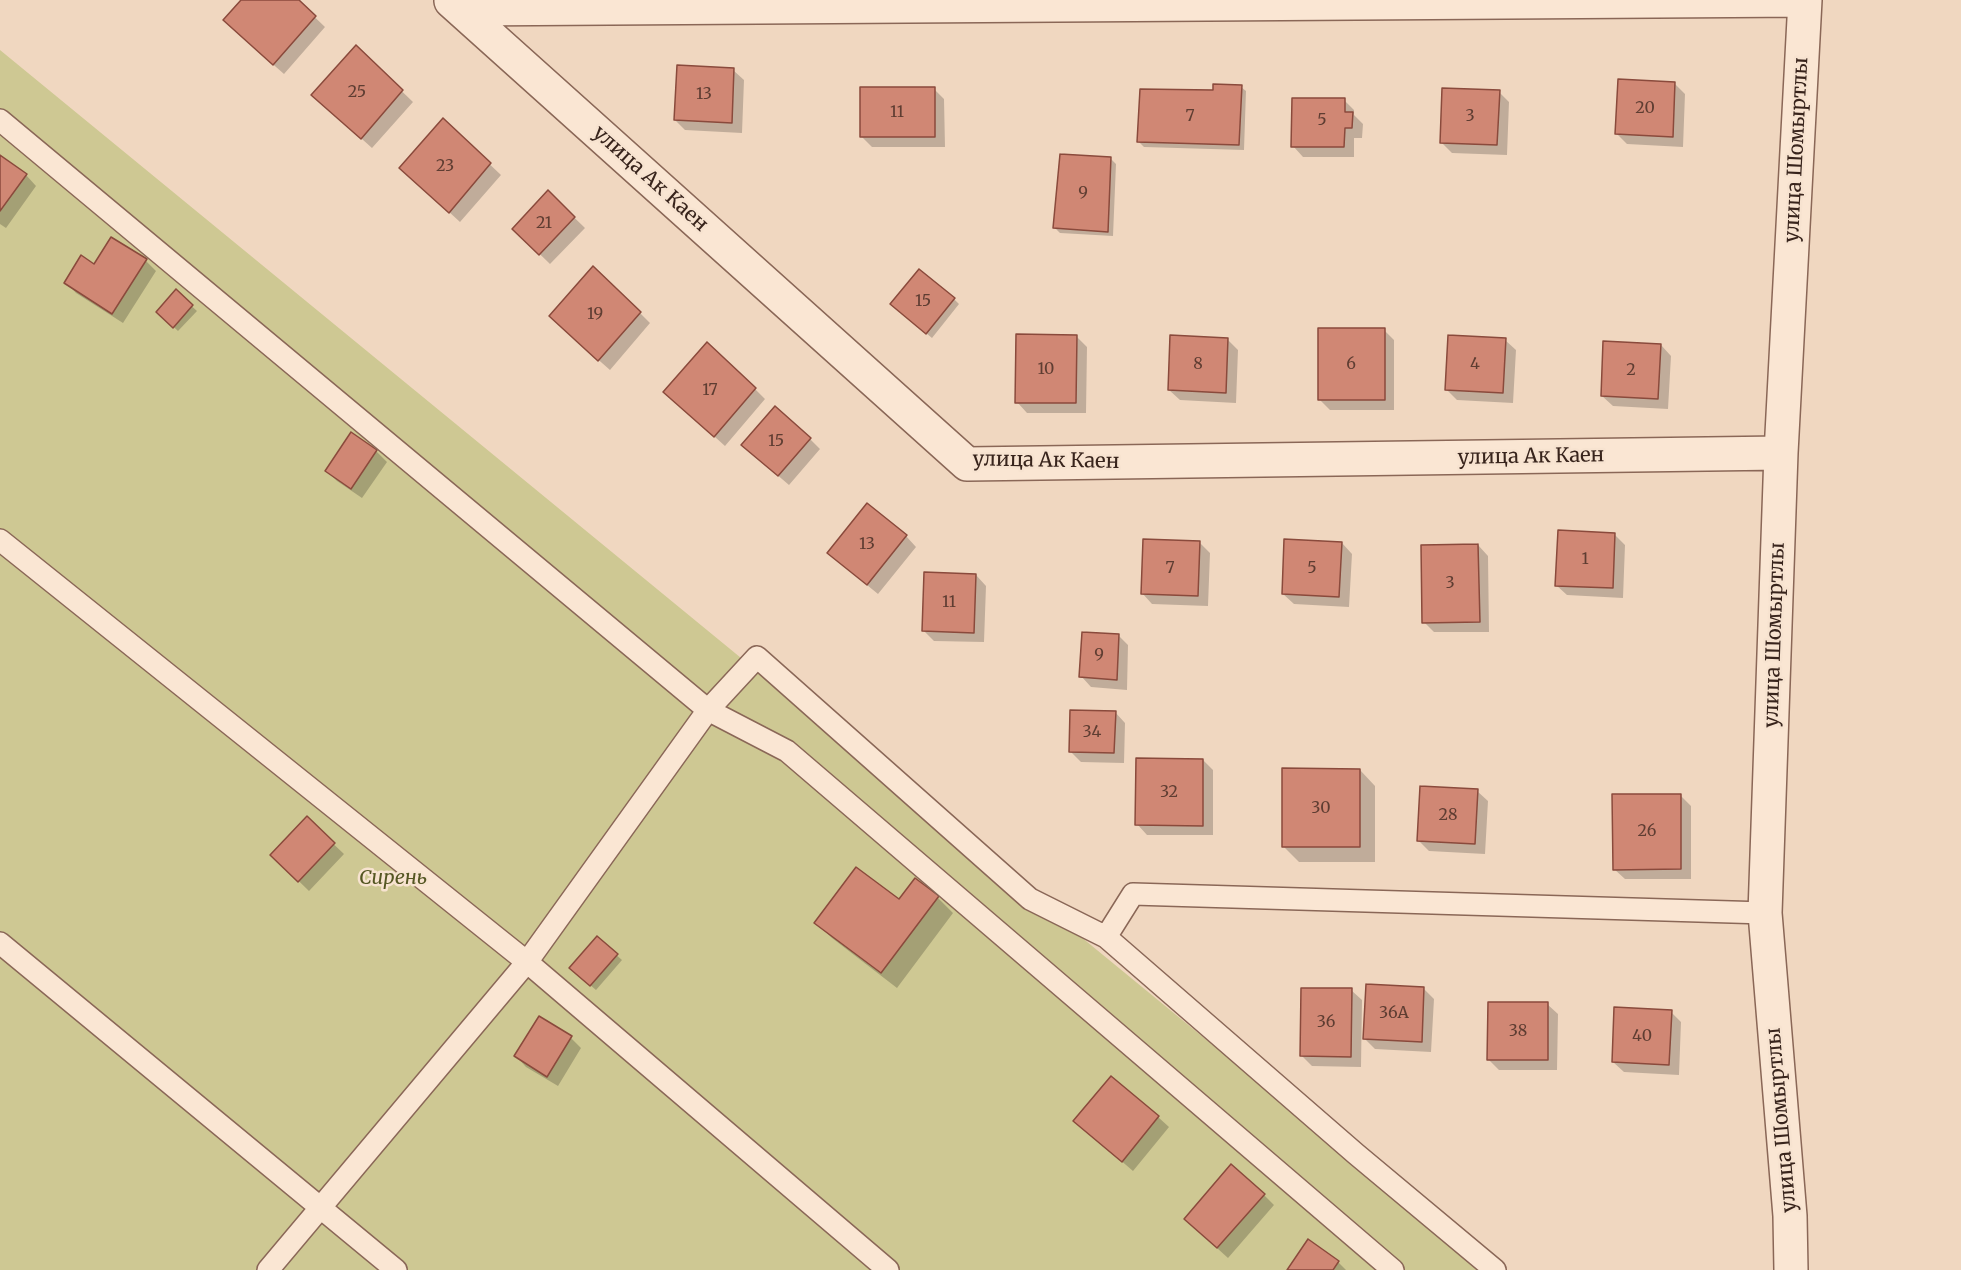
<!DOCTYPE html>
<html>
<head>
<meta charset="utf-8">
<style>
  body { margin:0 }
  canvas { display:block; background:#f0d7c0 }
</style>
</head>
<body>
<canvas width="1961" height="1270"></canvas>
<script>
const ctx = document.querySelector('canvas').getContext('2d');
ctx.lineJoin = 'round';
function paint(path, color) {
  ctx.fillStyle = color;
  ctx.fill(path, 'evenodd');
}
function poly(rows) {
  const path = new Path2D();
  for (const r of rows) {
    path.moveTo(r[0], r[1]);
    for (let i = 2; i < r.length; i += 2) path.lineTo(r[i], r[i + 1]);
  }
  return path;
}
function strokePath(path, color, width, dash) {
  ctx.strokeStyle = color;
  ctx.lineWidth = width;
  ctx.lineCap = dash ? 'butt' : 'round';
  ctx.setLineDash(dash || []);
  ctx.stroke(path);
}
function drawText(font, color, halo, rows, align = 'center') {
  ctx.font = font + ' Merriweather,serif';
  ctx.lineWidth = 5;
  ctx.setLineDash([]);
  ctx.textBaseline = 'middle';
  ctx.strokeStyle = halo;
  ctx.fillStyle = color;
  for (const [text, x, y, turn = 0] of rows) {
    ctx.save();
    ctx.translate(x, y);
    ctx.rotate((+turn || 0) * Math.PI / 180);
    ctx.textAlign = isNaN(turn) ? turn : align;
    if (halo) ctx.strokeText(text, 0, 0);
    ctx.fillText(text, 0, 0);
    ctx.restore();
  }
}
paint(poly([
  [0,50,1487,1270,0,1270]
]), '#cec893');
paint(poly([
  [243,0,297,0,325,27,284,74,235,31],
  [356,47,413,102,372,148,324,105],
  [733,70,744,80,742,133,685,130,675,120],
  [1675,84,1685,94,1683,147,1627,144,1617,134],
  [1241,87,1246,91,1244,150,1144,147,1139,142,1214,91],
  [934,89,944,99,945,147,872,147,862,137],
  [1499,92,1509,102,1507,155,1452,153,1441,142],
  [1344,100,1354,110,1354,115,1363,124,1362,138,1354,138,1354,157,1303,157,1293,146],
  [443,120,501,175,460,222,412,178],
  [0,157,26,175,36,186,6,228,0,224],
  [1111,159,1116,164,1113,236,1060,233,1055,228],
  [548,192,585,228,550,264,514,229],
  [146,261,156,271,123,323,76,293,66,282],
  [176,292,197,311,178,331,158,312],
  [954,299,959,304,932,338,897,309],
  [640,313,650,323,610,370,561,327],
  [1384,330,1394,340,1394,410,1330,410,1319,399],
  [1076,336,1087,347,1086,413,1027,413,1017,402],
  [1228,340,1238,350,1236,403,1180,400,1169,390],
  [1505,340,1516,350,1513,403,1457,400,1447,390],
  [1661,345,1671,356,1668,409,1613,406,1602,396],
  [755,389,765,399,725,446,676,402],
  [351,434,376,451,387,462,362,498,337,481,327,471],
  [810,439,820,449,789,485,754,455],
  [1615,535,1625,545,1623,598,1567,595,1556,585],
  [906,536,916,547,878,594,840,563],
  [1200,543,1210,553,1208,606,1152,604,1142,593],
  [1342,543,1352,554,1349,607,1294,604,1283,594],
  [1478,545,1488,556,1489,632,1434,632,1424,622],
  [976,575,986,586,984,642,934,641,923,630],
  [1118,635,1128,645,1127,690,1091,687,1081,676],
  [1115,712,1125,723,1124,763,1081,762,1071,752],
  [1203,760,1213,770,1213,835,1147,835,1137,824],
  [1360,770,1375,786,1375,862,1299,862,1283,846],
  [1477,791,1488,801,1485,854,1429,851,1419,841],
  [1680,795,1691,806,1691,879,1625,879,1614,869],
  [307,819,344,854,309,891,272,855],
  [938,898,953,913,897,988,832,938,816,923,900,901],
  [597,938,622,960,596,990,576,973],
  [1423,988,1434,999,1431,1052,1375,1049,1365,1039],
  [1351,990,1362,1000,1361,1067,1312,1066,1301,1055],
  [1547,1004,1558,1014,1557,1070,1499,1070,1488,1059],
  [1671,1012,1681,1022,1679,1075,1624,1072,1613,1062],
  [571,1038,581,1048,558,1086,526,1067,516,1056],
  [1158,1117,1169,1127,1133,1171,1075,1121],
  [1264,1195,1274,1205,1228,1258,1196,1229],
  [1338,1262,1346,1270,1288,1270]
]), '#0003');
const building = poly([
  [241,0,299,0,316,16,273,65,223,20,241,0],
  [356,45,403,90,361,139,311,95,356,45],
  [677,65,734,68,732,123,674,120,677,65],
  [1618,79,1675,82,1673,137,1615,134,1618,79],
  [1213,84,1242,85,1239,145,1137,142,1140,89,1213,90,1213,84],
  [860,87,935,87,935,137,860,137,860,87],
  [1442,88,1500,90,1497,145,1440,143,1442,88],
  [1292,98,1345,98,1345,112,1353,112,1352,128,1345,128,1344,147,1291,147,1292,98],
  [443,118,491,163,449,213,399,168,443,118],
  [1060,154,1111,157,1108,232,1053,228,1060,154],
  [0,155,27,174,0,211,0,155],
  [548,190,575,217,539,255,512,229,548,190],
  [111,237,147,259,112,314,64,283,81,255,94,264,111,237],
  [593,266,641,312,598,361,549,316,593,266],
  [919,269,955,298,926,334,890,304,919,269],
  [176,289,193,305,173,328,156,312,176,289],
  [1318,328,1385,328,1385,400,1318,400,1318,328],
  [1016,334,1077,335,1076,403,1015,403,1016,334],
  [1170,335,1228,338,1226,393,1168,390,1170,335],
  [1448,335,1506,338,1503,393,1445,390,1448,335],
  [1603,341,1661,344,1658,399,1601,396,1603,341],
  [707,342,756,388,714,437,663,392,707,342],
  [775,406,811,438,778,476,741,445,775,406],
  [351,432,377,450,351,489,325,471,351,432],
  [867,503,907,535,867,585,827,553,867,503],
  [1558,530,1615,533,1613,588,1555,586,1558,530],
  [1143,539,1200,541,1198,596,1141,594,1143,539],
  [1284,539,1342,542,1339,597,1282,594,1284,539],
  [1478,544,1480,622,1422,623,1421,545,1478,544],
  [924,572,976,574,974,633,922,631,924,572],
  [1082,632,1119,634,1117,680,1079,677,1082,632],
  [1070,710,1116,711,1114,753,1069,752,1070,710],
  [1136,758,1203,759,1203,826,1135,825,1136,758],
  [1282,768,1360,769,1360,847,1282,847,1282,768],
  [1420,786,1478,789,1475,844,1417,841,1420,786],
  [1612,794,1681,794,1681,869,1613,870,1612,794],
  [307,816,335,843,298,882,270,855,307,816],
  [856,867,899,899,915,878,939,896,881,973,814,923,856,867],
  [597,936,618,954,590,986,569,968,597,936],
  [1366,984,1424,987,1422,1042,1363,1039,1366,984],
  [1301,988,1352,988,1351,1057,1300,1056,1301,988],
  [1488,1002,1548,1002,1548,1060,1487,1060,1488,1002],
  [1614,1007,1672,1010,1669,1065,1612,1062,1614,1007],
  [539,1016,572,1036,547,1077,514,1056,539,1016],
  [1111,1076,1159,1116,1122,1162,1073,1121,1111,1076],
  [1231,1164,1265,1194,1217,1248,1184,1219,1231,1164],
  [1308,1239,1339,1261,1333,1270,1287,1270,1308,1239]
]);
paint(building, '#d08774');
strokePath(building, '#8a4a3c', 1.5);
const lane = poly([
  [0,120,708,710,787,751,1393,1270],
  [0,540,527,962,888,1270],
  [1106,937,1356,1154,1495,1270],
  [0,943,396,1270],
  [268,1270,527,962,708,710,757,657,1030,899,1106,937,1133,894,1765,913]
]);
const street = poly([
  [451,1,967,464,1781,453],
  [460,9,1805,0,1781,453,1765,913,1790,1216,1791,1270]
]);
strokePath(lane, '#8a6757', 24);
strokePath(street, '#8a6757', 36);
strokePath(lane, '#fae6d3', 21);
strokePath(street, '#fae6d3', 33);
drawText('16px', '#5e3d32', null, [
  ["25",357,92],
  ["13",704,94],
  ["20",1645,108],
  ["11",897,112],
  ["7",1190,116],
  ["3",1470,116],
  ["5",1322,120],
  ["23",445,166],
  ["9",1083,193],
  ["21",544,223],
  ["15",923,301],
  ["19",595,314],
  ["8",1198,364],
  ["6",1351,364],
  ["4",1475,364],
  ["10",1046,369],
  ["2",1631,370],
  ["17",710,390],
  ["15",776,441],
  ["13",867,544],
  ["1",1585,559],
  ["7",1170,568],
  ["5",1312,568],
  ["3",1450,583],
  ["11",949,602],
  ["9",1099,655],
  ["34",1092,732],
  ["32",1169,792],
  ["30",1321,808],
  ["28",1448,815],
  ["26",1647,831],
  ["36А",1394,1013],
  ["36",1326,1022],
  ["38",1518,1031],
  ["40",1642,1036]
]);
drawText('20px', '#38241c', '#f7e3d0', [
  ["улица Шомыртлы",1797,150,-87],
  ["улица Ак Каен",650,179,42],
  ["улица Ак Каен",1531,457,-1],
  ["улица Ак Каен",1046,461,1],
  ["улица Шомыртлы",1775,635,-88],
  ["улица Шомыртлы",1782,1120,-95]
]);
drawText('italic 20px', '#545622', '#f7e3d0', [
  ["Сирень",393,878]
]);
</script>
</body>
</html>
